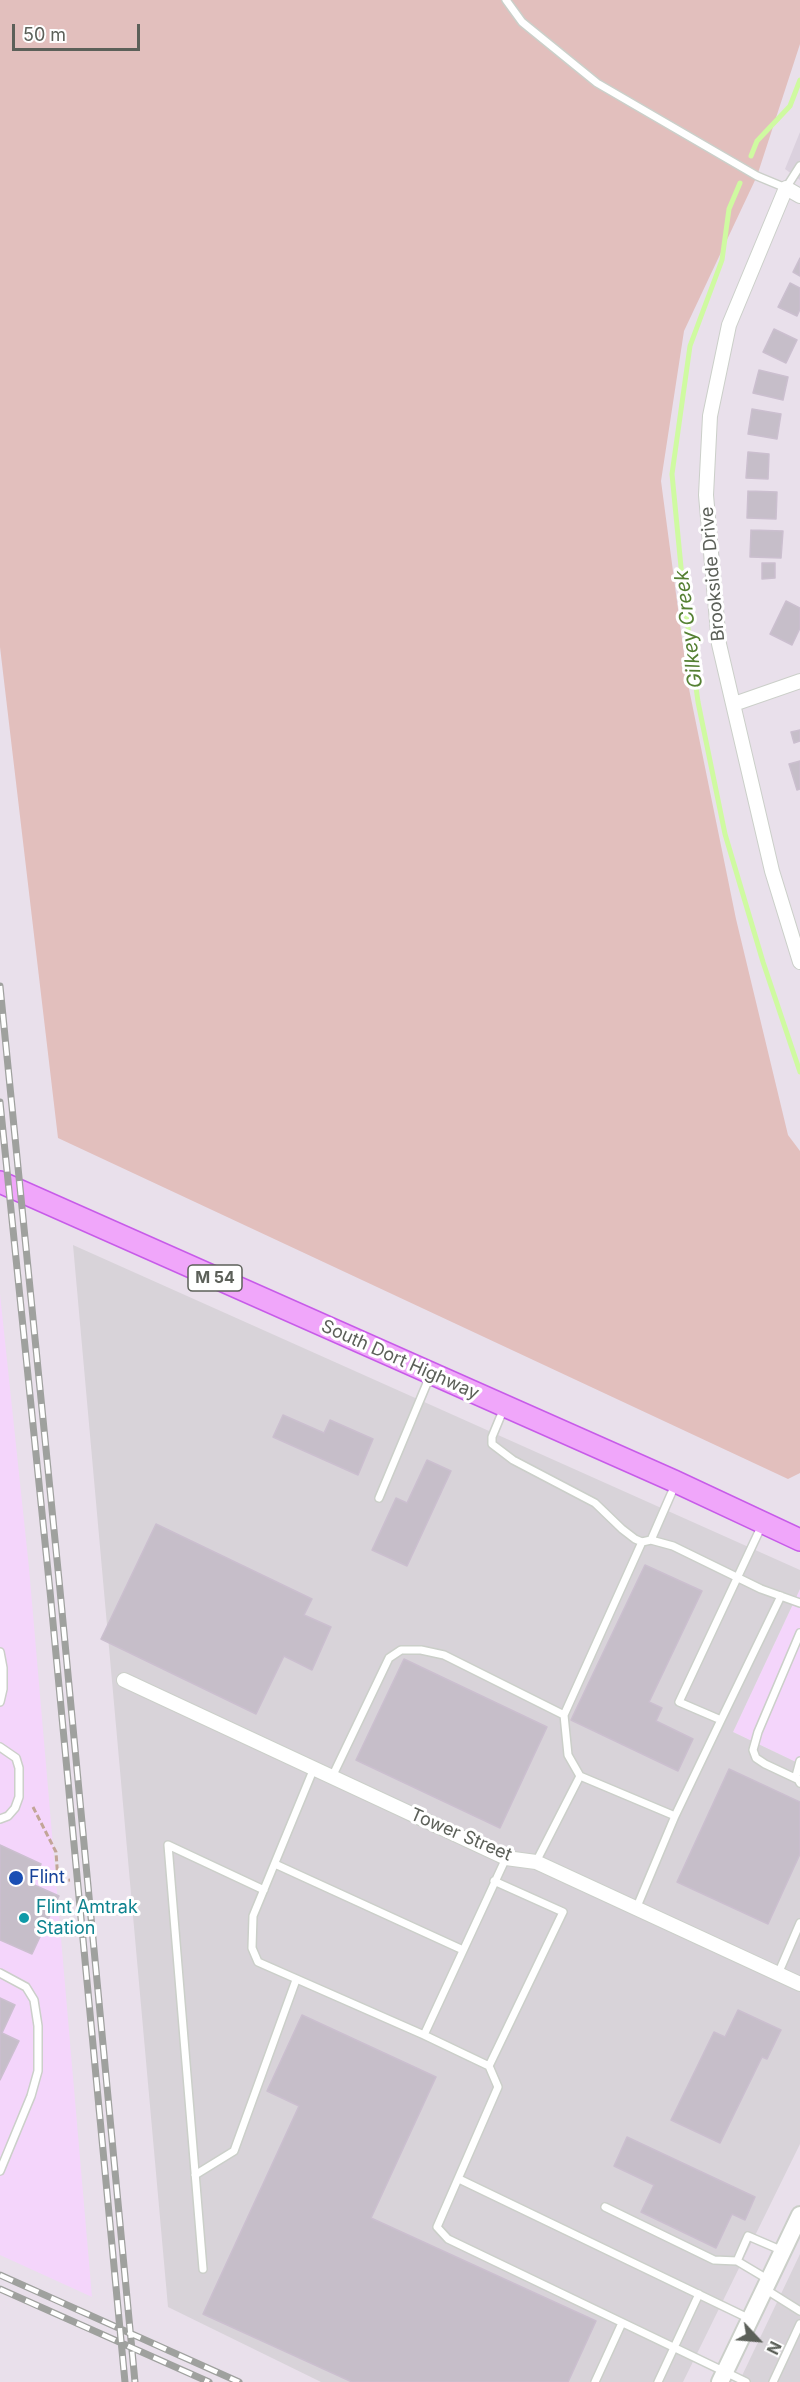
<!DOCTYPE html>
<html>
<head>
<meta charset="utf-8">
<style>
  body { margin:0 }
  #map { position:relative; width:800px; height:2382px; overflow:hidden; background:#e9e0eb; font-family:Inter,sans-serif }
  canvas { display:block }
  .north { position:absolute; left:728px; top:2310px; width:60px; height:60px; -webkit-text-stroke:4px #fff; paint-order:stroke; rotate:116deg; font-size:16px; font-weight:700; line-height:24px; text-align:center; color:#5c6059 }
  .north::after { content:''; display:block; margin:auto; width:21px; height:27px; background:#5c6059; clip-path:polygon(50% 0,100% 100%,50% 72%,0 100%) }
  .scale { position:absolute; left:12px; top:24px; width:128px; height:27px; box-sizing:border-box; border:3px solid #5c6059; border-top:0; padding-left:8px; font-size:18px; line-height:21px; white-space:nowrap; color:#5c6059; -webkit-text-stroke:4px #fff; paint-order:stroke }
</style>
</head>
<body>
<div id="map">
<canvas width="800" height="2382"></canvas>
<div class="north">N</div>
<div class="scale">50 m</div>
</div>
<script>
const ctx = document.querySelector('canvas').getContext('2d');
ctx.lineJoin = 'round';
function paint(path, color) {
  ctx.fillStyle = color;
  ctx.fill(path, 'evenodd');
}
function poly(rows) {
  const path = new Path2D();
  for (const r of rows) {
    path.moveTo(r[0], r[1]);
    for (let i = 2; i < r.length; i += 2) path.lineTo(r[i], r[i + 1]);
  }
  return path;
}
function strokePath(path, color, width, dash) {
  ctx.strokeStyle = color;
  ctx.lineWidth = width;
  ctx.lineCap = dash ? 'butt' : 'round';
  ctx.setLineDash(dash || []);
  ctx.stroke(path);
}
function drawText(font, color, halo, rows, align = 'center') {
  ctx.font = font + ' Inter,sans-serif';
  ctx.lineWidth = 6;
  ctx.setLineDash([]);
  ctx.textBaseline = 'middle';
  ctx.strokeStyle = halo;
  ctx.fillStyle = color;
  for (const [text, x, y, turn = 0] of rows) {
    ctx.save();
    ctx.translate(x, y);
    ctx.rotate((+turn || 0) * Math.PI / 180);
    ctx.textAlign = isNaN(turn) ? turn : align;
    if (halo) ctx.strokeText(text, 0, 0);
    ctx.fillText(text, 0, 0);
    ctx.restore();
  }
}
paint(poly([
  [0,1294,29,1568,92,2297,0,2255],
  [800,1589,800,1764,733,1732]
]), '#f4d5fb');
paint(poly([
  [73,1245,800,1570,800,1589,733,1732,800,1764,800,2144,683,2382,321,2382,168,2307],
  [800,2254,800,2382,739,2382]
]), '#d8d3d9');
paint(poly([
  [800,132,800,180,785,169]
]), '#dbd1de');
paint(poly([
  [0,0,800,0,800,44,757,176,684,331,661,481,688,684,736,919,788,1135,800,1151,800,1473,788,1479,58,1138,0,647]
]), '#e2bfbd');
strokePath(poly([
  [751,156,757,141,790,106,800,80],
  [740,183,729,209,722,260,690,346,672,474,684,598,698,702,725,834,763,962,800,1072]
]), '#cffaa1', 5);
const building = poly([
  [800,258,800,276,793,272,800,258],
  [790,283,800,288,800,309,797,316,778,307,790,283],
  [774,329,797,340,786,363,763,352,774,329],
  [759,370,788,377,783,400,753,393,759,370],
  [752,409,781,414,777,439,748,434,752,409],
  [748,452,769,454,768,479,746,478,748,452],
  [748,491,777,492,776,519,747,518,748,491],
  [751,530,783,531,781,558,750,557,751,530],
  [762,563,775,563,775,578,762,579,762,563],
  [786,601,800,608,800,628,792,645,770,634,786,601],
  [800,730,800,741,794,743,791,732,800,730],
  [800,761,800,789,797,790,789,764,800,761],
  [283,1415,324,1433,330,1420,373,1439,358,1475,273,1437,283,1415],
  [427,1460,451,1471,407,1566,372,1550,396,1498,407,1503,427,1460],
  [156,1524,312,1599,304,1615,331,1627,312,1670,284,1656,256,1714,101,1639,156,1524],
  [645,1565,702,1591,649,1702,662,1708,656,1721,693,1739,678,1771,571,1720,645,1565],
  [404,1659,547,1727,500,1828,356,1760,404,1659],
  [729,1769,800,1802,800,1854,768,1924,677,1882,729,1769],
  [0,1845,41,1864,32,1884,59,1896,32,1954,0,1940,0,1845],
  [0,1998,15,2005,2,2033,19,2041,0,2080,0,1998],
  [738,2010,781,2030,767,2059,762,2057,720,2143,671,2120,714,2032,725,2037,738,2010],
  [302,2015,436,2077,371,2218,596,2321,568,2382,352,2382,203,2314,299,2106,267,2091,302,2015],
  [627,2137,755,2197,745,2220,732,2214,716,2248,641,2212,654,2185,614,2166,627,2137]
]);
paint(building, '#c6bec9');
strokePath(building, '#cbbfcf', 1.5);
const service = poly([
  [506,0,522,22,597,83,757,176,786,188,800,166],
  [504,1408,492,1437,492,1444,513,1460,595,1503,622,1529,635,1539,642,1542,651,1540,673,1546,761,1589,800,1603],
  [379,1498,430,1376],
  [762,1525,679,1702,721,1720,781,1596],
  [651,1540,675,1485],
  [0,1652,3,1668,3,1689,0,1702],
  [564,1715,642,1542],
  [0,1747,16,1758,19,1768,19,1797,15,1808,8,1816,0,1819],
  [800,1761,796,1776,800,1783],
  [314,1768,253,1916,252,1948,258,1962,424,2035,489,2066,498,2087,437,2227,448,2239,746,2382],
  [580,1776,675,1816],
  [332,1777,389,1658,401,1650,421,1650,444,1655,564,1715,568,1755,580,1776,536,1862],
  [797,1779,765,1764,756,1758,753,1750,758,1732,800,1633],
  [275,1864,463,1950],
  [636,1909,675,1816,721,1720],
  [0,1973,26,1987,34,2000,38,2026,38,2071,31,2096,0,2171],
  [778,1974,800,1923],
  [424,2035,506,1858],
  [489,2066,563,1912,494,1881],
  [195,2175,234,2151,296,1980],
  [459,2179,750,2319],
  [605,2207,714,2260,737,2261],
  [203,2269,168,1845,264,1890],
  [769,2280,737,2261,748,2236,783,2251],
  [765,2289,800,2311],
  [595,2382,622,2323],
  [658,2382,699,2294],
  [773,2382,800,2324]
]);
const minor = poly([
  [800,196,786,188,729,325,710,416,706,495,719,644,772,871,800,962],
  [734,704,800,681],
  [124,1680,506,1858,536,1862,800,1984]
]);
const tertiary = poly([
  [720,2382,800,2215]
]);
const primary = poly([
  [0,1182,674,1481,800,1540]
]);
strokePath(service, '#cbcfc9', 10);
strokePath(minor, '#cbcfc9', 16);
strokePath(tertiary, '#cbcfc9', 20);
strokePath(primary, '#c75be9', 24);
strokePath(poly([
  [33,1807,56,1852,58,1881,70,1880]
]), '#c2a597', 3, [6, 3]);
strokePath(service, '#fff', 7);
strokePath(minor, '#fff', 14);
strokePath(tertiary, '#fff', 16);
strokePath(primary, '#f0a6fa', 21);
const rail = poly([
  [0,986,60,1590,135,2382],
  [0,1102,50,1591,125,2382],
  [0,2275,239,2382],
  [0,2289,209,2382]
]);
strokePath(rail, '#9fa19e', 7);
strokePath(rail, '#fff', 4.5, [14]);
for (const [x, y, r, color] of [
  [16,1878,8,"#1a4fb4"],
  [24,1918,6,"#0f9aa8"]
]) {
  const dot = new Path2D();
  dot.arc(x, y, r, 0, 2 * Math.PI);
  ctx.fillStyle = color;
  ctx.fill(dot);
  strokePath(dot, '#fff', 2);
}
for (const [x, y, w] of [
  [215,1278,54]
]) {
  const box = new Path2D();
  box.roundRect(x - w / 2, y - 13, w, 26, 4.5);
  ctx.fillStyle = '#fff';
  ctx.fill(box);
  strokePath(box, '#5c6059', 1.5);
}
drawText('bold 16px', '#5c6059', null, [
  ["M 54",215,1278]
]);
drawText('18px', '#5c6059', '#fff', [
  ["Brookside Drive",713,574,-95],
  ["South Dort Highway",400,1360,24],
  ["Tower Street",461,1835,23]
]);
drawText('18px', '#164399', '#fff', [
  ["Flint",29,1878]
], 'left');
drawText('18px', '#0d838f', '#fff', [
  ["Flint Amtrak",36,1908],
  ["Station",36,1929]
], 'left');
drawText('italic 20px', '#558033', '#fff', [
  ["Gilkey Creek",689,629,-97]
]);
</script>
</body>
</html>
